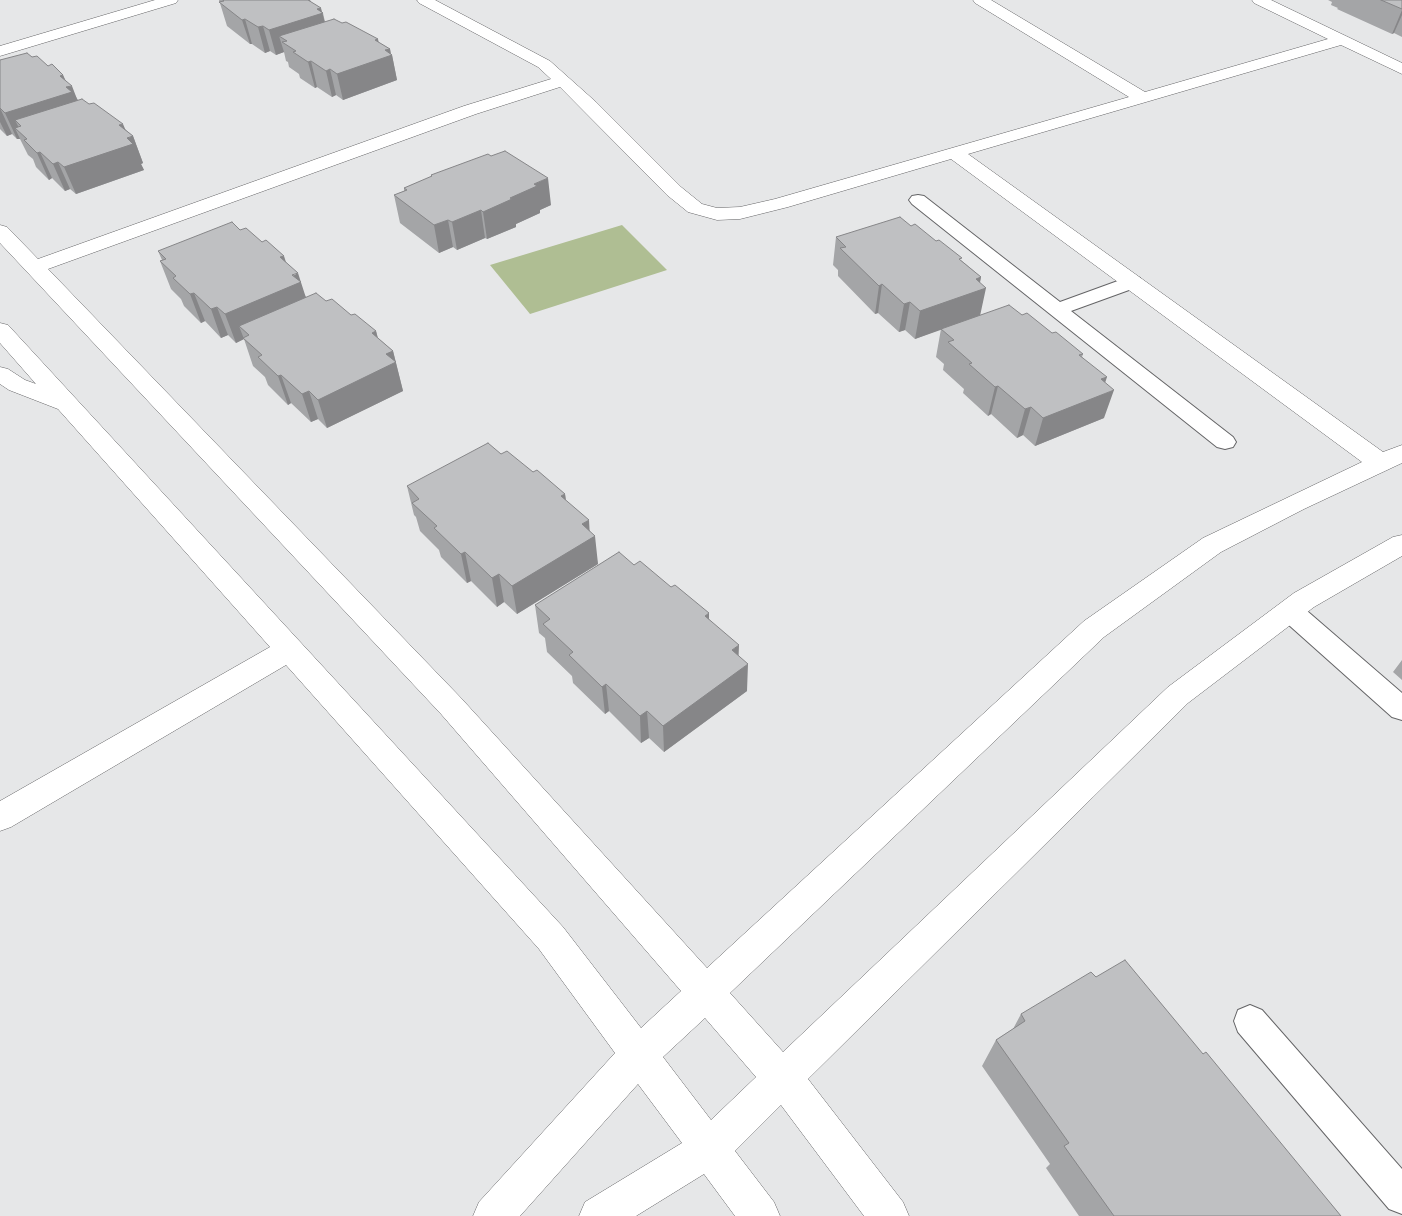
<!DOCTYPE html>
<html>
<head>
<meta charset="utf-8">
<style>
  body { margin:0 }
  canvas { display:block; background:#e6e7e8 }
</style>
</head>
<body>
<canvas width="1402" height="1216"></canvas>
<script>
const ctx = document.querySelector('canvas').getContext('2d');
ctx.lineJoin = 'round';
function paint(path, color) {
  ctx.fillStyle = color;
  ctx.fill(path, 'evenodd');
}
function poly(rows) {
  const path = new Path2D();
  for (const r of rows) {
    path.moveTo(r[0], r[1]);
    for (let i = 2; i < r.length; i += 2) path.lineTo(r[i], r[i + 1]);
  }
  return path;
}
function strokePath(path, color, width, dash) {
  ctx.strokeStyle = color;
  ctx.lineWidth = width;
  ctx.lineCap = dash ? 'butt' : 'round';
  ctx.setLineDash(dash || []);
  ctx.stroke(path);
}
paint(poly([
  [622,225,667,270,530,314,490,265]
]), '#afbe93');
const lane = poly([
  [918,195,924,196,1060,302,1126,278,1133,276,1140,278,1142,282,1140,286,1071,311,1233,437,1236,442,1233,447,1225,449,1217,447,912,204,909,200,912,196,918,195],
  [1290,602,1299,604,1402,693,1402,720,1392,717,1281,618,1277,611,1281,604,1290,602],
  [1250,1005,1262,1010,1402,1169,1402,1214,1389,1209,1238,1032,1234,1021,1238,1010,1250,1005]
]);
const street = poly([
  [155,0,178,0,176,3,0,56,0,46,155,0],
  [417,0,435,0,550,61,596,102,681,187,702,204,717,208,740,207,775,199,1129,97,975,3,973,0,991,0,1145,92,1328,39,1254,3,1252,0,1271,0,1402,63,1402,74,1341,45,968,154,1383,452,1402,445,1402,463,1304,509,1221,552,1104,637,730,993,783,1052,1168,687,1294,593,1393,537,1402,535,1402,556,1314,607,1188,703,808,1079,903,1202,909,1216,864,1216,781,1105,735,1151,774,1202,780,1216,735,1216,704,1174,636,1216,579,1216,585,1202,682,1143,638,1084,520,1216,473,1216,479,1202,615,1053,539,949,286,665,11,827,0,831,0,801,270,647,58,409,9,390,0,384,0,367,8,369,25,380,36,384,0,343,0,323,8,325,563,927,641,1028,681,991,441,714,0,243,0,225,7,227,38,259,464,106,551,79,538,67,419,3,417,0],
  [560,87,667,195,688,212,717,220,740,219,788,207,951,159,1362,462,1203,538,1084,621,707,968,461,698,48,269,476,114,560,87],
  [705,1018,756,1077,711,1120,663,1057,705,1018]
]);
strokePath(lane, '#656567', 2);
strokePath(street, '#656567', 1);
paint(lane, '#fff');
paint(street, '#fff');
paint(poly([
  [219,0,310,0,311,2,323,13,325,22,342,23,378,39,378,42,390,49,391,54,392,55,397,80,343,100,336,95,332,97,317,87,315,88,300,78,299,74,289,67,288,62,286,61,284,52,276,55,270,51,265,53,252,44,250,44,227,26],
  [1328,0,1402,0,1402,37,1394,33,1392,34,1337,9,1338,8,1331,5,1332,2],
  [32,57,63,75,66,81,78,100,89,104,126,130,133,136,143,163,141,164,144,170,76,194,70,189,65,191,52,178,49,180,36,167,33,159,28,155,20,139,17,139,12,134,7,136,0,129,0,60],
  [431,175,551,205,540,210,540,213,516,224,516,227,487,239,485,238,457,250,453,247,439,253,400,223,394,195,404,191,404,188,431,177],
  [911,226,962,261,981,277,980,283,980,315,1022,315,1083,354,1082,357,1105,382,1104,418,1035,446,1023,435,1017,438,991,414,988,416,963,393,964,389,943,370,944,364,936,357,941,329,915,339,905,330,899,332,878,313,875,314,838,276,838,270,833,265,836,237],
  [240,230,286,262,306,297,326,301,351,315,376,331,378,338,393,351,403,391,327,428,318,419,311,422,291,403,288,405,268,385,265,377,253,366,244,339,236,343,228,335,221,338,205,321,201,323,184,306,181,299,171,289,160,261,162,260,158,251],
  [501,454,533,472,565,494,566,501,590,531,598,564,517,614,504,602,497,607,471,581,467,583,441,557,439,550,420,531,416,517,414,515,407,486],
  [634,565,709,619,738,655,747,691,664,752,649,738,641,743,609,711,605,714,573,683,572,676,547,652,545,638,539,633,535,605],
  [1402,660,1402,680,1393,672],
  [1096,977,1203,1054,1341,1216,1079,1216,1046,1168,1050,1164,982,1066,996,1040,1013,1029,1021,1014]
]), '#a4a5a7');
paint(poly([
  [308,0,310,0,314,16,317,9,321,8,329,38,287,41,279,36,284,52,276,55,269,30],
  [1402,10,1402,15,1394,33,1392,34],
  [245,19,252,44,250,44,242,20],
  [263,26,270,51,265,53,258,27],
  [378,39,382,58,385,50,390,49,391,55,392,55,397,80,343,100,337,74,375,40],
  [311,61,317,87,315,88,308,62],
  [330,69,336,95,332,97,326,71],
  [63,75,68,87,72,86,82,112,21,126,15,120,22,134,15,128,20,139,17,139,5,113,60,76],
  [0,108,12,134,7,136,0,122],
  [123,124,129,138,133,136,143,163,141,164,144,170,76,194,64,167,119,125],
  [40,152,52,178,49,180,37,153],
  [58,162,70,189,65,191,53,164],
  [548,178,551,205,540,210,540,213,516,224,516,227,487,239,483,212,534,184],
  [481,210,485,238,457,250,452,222],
  [448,220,453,247,439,253,434,225],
  [284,256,293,284,280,257],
  [298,273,307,301,249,335,239,326,244,339,243,338,244,339,236,343,225,314],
  [981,277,978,290,986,288,980,316,915,339,920,311,976,279],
  [882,284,878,313,875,314,879,286],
  [194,293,205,321,201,323,190,294],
  [910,302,905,330,899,332,904,304],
  [217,307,228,335,221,338,211,309],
  [376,331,383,360,372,333],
  [393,351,403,391,327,428,318,400,386,354],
  [281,375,291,403,288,405,278,376],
  [1107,377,1101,395,1114,390,1104,418,1035,446,1043,418,1101,379],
  [998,386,991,414,988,416,995,387],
  [309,391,318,419,311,422,302,394],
  [1031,407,1023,435,1017,438,1025,409],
  [565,494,569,522,561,496],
  [589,520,590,538,595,536,598,564,517,614,512,586,582,524],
  [465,552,471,581,467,583,461,554],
  [499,574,504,602,497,607,492,578],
  [709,613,709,641,705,616],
  [739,645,738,671,748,664,747,691,664,752,663,726,732,650],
  [606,684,609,711,605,714,602,687],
  [647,711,649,738,641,743,640,716]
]), '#868688');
const building = poly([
  [223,0,308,0,321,8,317,9,323,13,269,30,263,26,258,27,245,19,242,20,219,2,224,1,223,0],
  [1381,0,1402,0,1402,9,1381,0],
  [334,19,342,23,346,22,378,39,375,40,390,49,385,50,392,55,337,74,330,69,326,71,311,61,308,62,293,52,296,51,282,42,287,41,279,36,334,19],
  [27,53,32,57,37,56,48,66,52,64,63,75,60,76,72,86,66,87,72,92,5,113,0,108,0,60,27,53],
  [82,99,89,104,94,103,123,124,119,125,133,136,127,138,133,144,64,167,58,162,53,164,40,152,37,153,24,140,27,139,15,128,21,126,15,120,82,99],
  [505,151,548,178,534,184,537,186,510,198,512,199,483,212,481,210,452,222,448,220,434,225,394,195,407,190,404,188,432,176,431,175,488,154,491,156,505,151],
  [900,217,911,226,915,224,936,241,939,240,962,258,959,259,981,277,976,279,986,288,920,311,910,302,904,304,882,284,879,286,840,248,846,247,836,237,900,217],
  [232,222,240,230,246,228,262,242,266,240,284,256,280,257,298,273,292,275,301,282,225,314,217,307,211,309,194,293,190,294,173,278,176,276,160,261,166,259,158,251,232,222],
  [316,293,326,301,332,299,351,315,355,314,376,331,372,333,393,351,386,354,396,362,318,400,309,391,302,394,281,375,278,376,258,357,262,355,243,338,249,335,239,326,316,293],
  [1009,305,1022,315,1027,313,1052,333,1056,332,1083,354,1079,355,1107,377,1101,379,1114,390,1043,418,1031,407,1025,409,998,386,995,387,969,364,972,363,948,342,954,340,941,329,1009,305],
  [488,443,501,454,507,451,533,472,537,470,565,494,561,496,589,520,582,524,595,536,512,586,499,574,492,578,465,552,461,554,434,528,437,526,412,503,419,499,407,486,488,443],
  [619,552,634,565,640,561,671,587,675,585,709,613,705,616,739,645,732,650,748,664,663,726,647,711,640,716,606,684,602,687,569,655,573,652,543,624,550,619,535,605,619,552],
  [1125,960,1203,1054,1206,1052,1341,1216,1114,1216,1064,1146,1069,1143,996,1040,1025,1021,1021,1014,1091,972,1096,977,1125,960]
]);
paint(building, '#bfc0c2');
strokePath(building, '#868688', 1);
</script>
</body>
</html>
